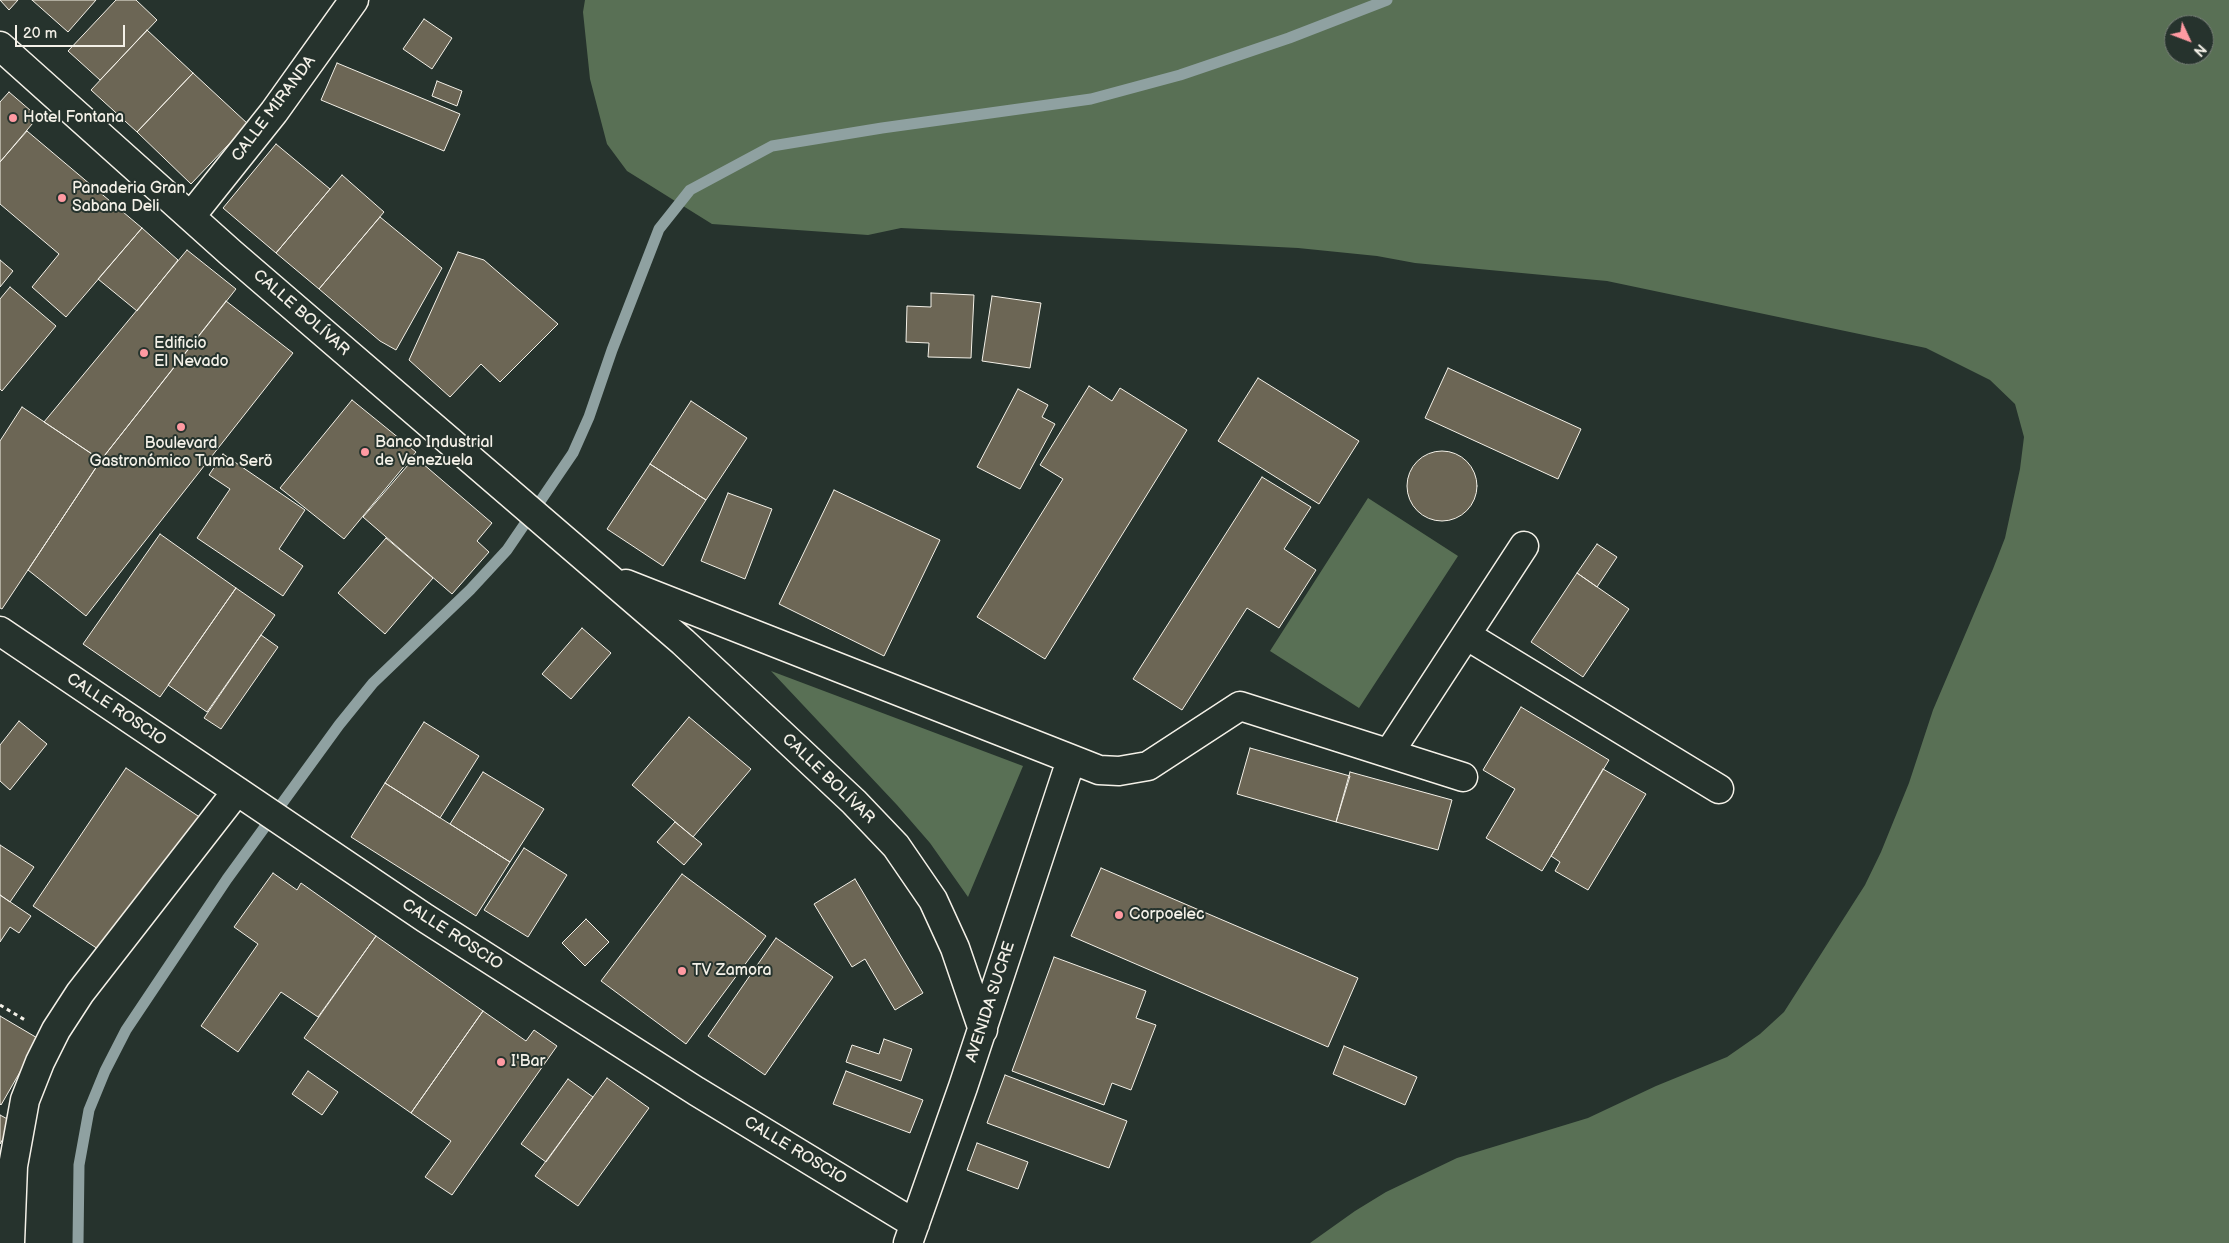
<!DOCTYPE html>
<html>
<head>
<meta charset="utf-8">
<style>
  body { margin:0 }
  #map { position:relative; width:2229px; height:1243px; overflow:hidden; background:#26332d; font-family:"Balsamiq Sans",sans-serif }
  canvas { display:block }
  .north { position:absolute; left:2164px; top:15px; width:50px; height:50px; box-sizing:border-box; background:#26332d; border:1px solid #787f78; border-radius:50%; rotate:133deg; font-size:14px; font-weight:700; line-height:20px; text-align:center; color:#f4f1e8 }
  .north::after { content:''; display:block; margin:auto; width:18px; height:22px; background:#ff9aa2; clip-path:polygon(50% 0,100% 100%,50% 72%,0 100%) }
  .scale { position:absolute; left:15px; top:25px; width:110px; height:22px; box-sizing:border-box; border:2px solid #f4f1e8; border-top:0; padding-left:6px; font-size:15px; line-height:18px; white-space:nowrap; color:#f4f1e8; -webkit-text-stroke:4px #26332d; paint-order:stroke }
</style>
</head>
<body>
<div id="map">
<canvas width="2229" height="1243"></canvas>
<div class="north">N</div>
<div class="scale">20 m</div>
</div>
<script>
const ctx = document.querySelector('canvas').getContext('2d');
ctx.lineJoin = 'round';
function paint(path, color) {
  ctx.fillStyle = color;
  ctx.fill(path, 'evenodd');
}
function poly(rows) {
  const path = new Path2D();
  for (const r of rows) {
    if (r.length === 3) {
      path.moveTo(r[0] + r[2], r[1]);
      path.arc(r[0], r[1], r[2], 0, 2 * Math.PI);
      continue;
    }
    path.moveTo(r[0], r[1]);
    for (let i = 2; i < r.length; i += 2) path.lineTo(r[i], r[i + 1]);
  }
  return path;
}
function strokePath(path, color, width, dash) {
  ctx.strokeStyle = color;
  ctx.lineWidth = width;
  ctx.lineCap = dash ? 'butt' : 'round';
  ctx.setLineDash(dash || []);
  ctx.stroke(path);
}
function drawText(font, color, halo, rows, align = 'center') {
  ctx.font = font + ' "Balsamiq Sans",sans-serif';
  ctx.lineWidth = 4;
  ctx.setLineDash([]);
  ctx.textBaseline = 'middle';
  ctx.strokeStyle = halo;
  ctx.fillStyle = color;
  for (const [text, x, y, turn = 0] of rows) {
    ctx.save();
    ctx.translate(x, y);
    ctx.rotate((+turn || 0) * Math.PI / 180);
    ctx.textAlign = isNaN(turn) ? turn : align;
    if (halo) ctx.strokeText(text, 0, 0);
    ctx.fillText(text, 0, 0);
    ctx.restore();
  }
}
paint(poly([
  [585,0,2229,0,2229,1243,1310,1243,1355,1211,1386,1192,1457,1158,1588,1118,1656,1086,1727,1057,1760,1034,1784,1012,1865,885,1881,852,1909,783,1933,710,1993,569,2005,538,2020,469,2024,437,2015,404,1990,380,1926,348,1607,281,1415,263,1377,256,1298,248,901,228,868,235,712,224,627,171,607,144,590,79,583,12],
  [2174,25,2204,25,2204,55,2174,55],
  [1368,498,1458,556,1359,708,1270,651],
  [771,671,1023,766,968,897,930,843,897,805]
]), '#597055');
strokePath(poly([
  [78,1243,79,1165,89,1110,105,1071,126,1030,227,879,339,725,373,683,470,590,507,550,573,453,589,417,612,350,659,229,690,190,772,146,882,128,1091,99,1180,75,1289,38,1387,0]
]), '#8fa1a1', 11);
const building = poly([
  [0,0,18,0,9,10,0,0],
  [32,0,96,0,68,32,32,0],
  [116,0,136,0,157,20,100,80,68,51,116,0],
  [424,19,452,38,432,69,403,49,424,19],
  [147,30,193,73,137,132,91,90,147,30],
  [337,63,460,114,444,151,321,100,337,63],
  [193,73,248,124,191,184,137,132,193,73],
  [437,81,462,91,457,106,432,96,437,81],
  [9,92,38,117,0,162,0,102,9,92],
  [27,131,142,228,66,317,32,287,59,254,0,204,0,162,27,131],
  [276,144,330,189,276,253,223,208,276,144],
  [342,175,384,212,319,289,276,253,342,175],
  [380,217,442,268,396,350,380,341,319,289,380,217],
  [142,228,178,260,137,311,98,279,142,228],
  [187,250,236,289,101,460,44,422,187,250],
  [458,252,484,260,558,324,500,382,481,364,450,397,409,360,458,252],
  [0,260,13,271,0,287,0,260],
  [10,287,56,326,2,391,0,389,0,299,10,287],
  [931,293,974,295,971,358,928,357,929,343,906,342,907,306,931,307,931,293],
  [992,296,1041,303,1030,368,982,361,992,296],
  [226,301,293,353,86,616,28,570,101,460,226,301],
  [1448,368,1581,429,1558,479,1425,418,1448,368],
  [1258,378,1359,441,1319,504,1218,441,1258,378],
  [1089,386,1112,401,1120,388,1187,430,1045,659,977,617,1063,479,1040,465,1089,386],
  [1018,389,1048,405,1042,417,1055,424,1020,489,977,467,1018,389],
  [352,400,416,452,344,539,280,488,352,400],
  [691,401,747,438,706,500,650,464,691,401],
  [22,407,101,460,2,609,0,608,0,441,22,407],
  [1442,486,35],
  [223,454,305,510,279,549,303,566,283,596,197,538,230,489,209,475,223,454],
  [415,457,492,523,477,541,489,552,452,594,363,517,415,457],
  [650,464,706,500,663,566,607,529,650,464],
  [1262,477,1311,507,1284,549,1316,570,1279,628,1247,608,1182,710,1133,679,1262,477],
  [834,490,940,540,884,656,779,604,834,490],
  [728,493,772,509,745,579,701,561,728,493],
  [160,534,236,588,160,697,83,644,160,534],
  [386,538,433,578,385,634,338,593,386,538],
  [1597,544,1617,557,1597,587,1577,573,1597,544],
  [1577,573,1629,609,1583,677,1531,642,1577,573],
  [236,588,275,615,207,712,168,685,236,588],
  [582,628,611,653,571,699,542,674,582,628],
  [261,635,278,647,221,729,204,718,261,635],
  [1521,707,1609,760,1542,871,1486,838,1515,789,1483,770,1521,707],
  [689,717,751,769,693,837,632,785,689,717],
  [19,721,47,744,10,790,0,781,0,745,19,721],
  [424,722,479,756,440,818,385,783,424,722],
  [1250,748,1350,776,1336,822,1237,794,1250,748],
  [126,768,204,820,104,953,33,906,126,768],
  [1603,769,1646,794,1588,890,1555,871,1560,862,1551,856,1603,769],
  [483,772,544,809,510,862,450,824,483,772],
  [1350,772,1452,800,1438,850,1336,822,1350,772],
  [385,783,510,862,476,916,351,837,385,783],
  [675,822,702,844,684,865,657,842,675,822],
  [0,845,34,867,10,902,0,895,0,845],
  [524,848,567,875,528,937,484,910,524,848],
  [1101,868,1358,978,1328,1047,1071,936,1101,868],
  [273,873,297,890,301,883,376,936,318,1017,281,992,238,1052,201,1026,258,944,234,927,273,873],
  [682,874,766,936,686,1044,601,981,682,874],
  [855,879,923,993,895,1010,865,959,852,967,814,904,855,879],
  [0,895,31,916,19,933,10,927,0,942,0,895],
  [586,919,609,942,585,966,562,943,586,919],
  [376,936,483,1011,411,1113,304,1038,376,936],
  [776,938,833,977,765,1075,708,1036,776,938],
  [1054,957,1146,991,1136,1018,1156,1025,1131,1090,1112,1083,1104,1105,1012,1071,1054,957],
  [483,1011,526,1041,534,1030,557,1046,452,1195,425,1177,451,1141,411,1113,483,1011],
  [0,1016,39,1039,1,1105,0,1104,0,1016],
  [884,1039,912,1049,901,1081,846,1062,852,1045,879,1054,884,1039],
  [1344,1046,1417,1077,1405,1105,1333,1074,1344,1046],
  [308,1071,338,1092,322,1115,292,1094,308,1071],
  [846,1071,923,1100,910,1133,833,1104,846,1071],
  [1005,1075,1127,1121,1109,1168,987,1123,1005,1075],
  [607,1078,649,1108,578,1206,535,1176,607,1078],
  [568,1079,593,1097,546,1162,521,1144,568,1079],
  [0,1115,13,1122,0,1144,0,1115],
  [977,1143,1028,1162,1018,1189,967,1170,977,1143]
]);
paint(building, '#6c6655');
strokePath(building, '#f4f1e8', 1);
const minor = poly([
  [0,46,231,253,683,642,854,802,896,846,933,900,955,948,983,1030],
  [191,216,274,112,354,0],
  [626,584,1099,770,1119,771,1148,766,1240,706,1463,777],
  [0,631,425,918,696,1091,915,1224],
  [1466,635,1719,789],
  [1389,753,1524,546],
  [10,1243,13,1166,25,1100,40,1062,56,1030,80,993,237,791],
  [908,1243,963,1087,1071,760]
]);
strokePath(minor, '#f4f1e8', 31);
strokePath(poly([
  [0,1005,25,1020]
]), '#f4f1e8', 3, [4, 4]);
strokePath(minor, '#26332d', 28);
for (const [x, y, r, color] of [
  [13,118,5,"#ff9aa2"],
  [62,198,5,"#ff9aa2"],
  [144,353,5,"#ff9aa2"],
  [181,427,5,"#ff9aa2"],
  [365,452,5,"#ff9aa2"],
  [1119,915,5,"#ff9aa2"],
  [682,971,5,"#ff9aa2"],
  [501,1062,5,"#ff9aa2"]
]) {
  const dot = new Path2D();
  dot.arc(x, y, r, 0, 2 * Math.PI);
  ctx.fillStyle = color;
  ctx.fill(dot);
  strokePath(dot, '#26332d', 2);
}
drawText('16px', '#f4f1e8', '#26332d', [
  ["CALLE MIRANDA",274,109,-53],
  ["CALLE BOLÍVAR",301,313,41],
  ["CALLE ROSCIO",116,710,34],
  ["CALLE BOLÍVAR",828,779,44],
  ["CALLE ROSCIO",452,935,33],
  ["AVENIDA SUCRE",991,1002,-72],
  ["CALLE ROSCIO",795,1151,31]
]);
drawText('16px', '#f4f1e8', '#26332d', [
  ["Hotel Fontana",23,118],
  ["Panaderia Gran",72,189],
  ["Sabana Deli",72,207],
  ["Edificio",154,344],
  ["El Nevado",154,362],
  ["Banco Industrial",375,443],
  ["de Venezuela",375,461],
  ["Boulevard",181,444,"center"],
  ["Gastronómico Tuma Serö",181,462,"center"],
  ["Corpoelec",1129,915],
  ["TV Zamora",692,971],
  ["I'Bar",511,1062]
], 'left');
</script>
</body>
</html>
